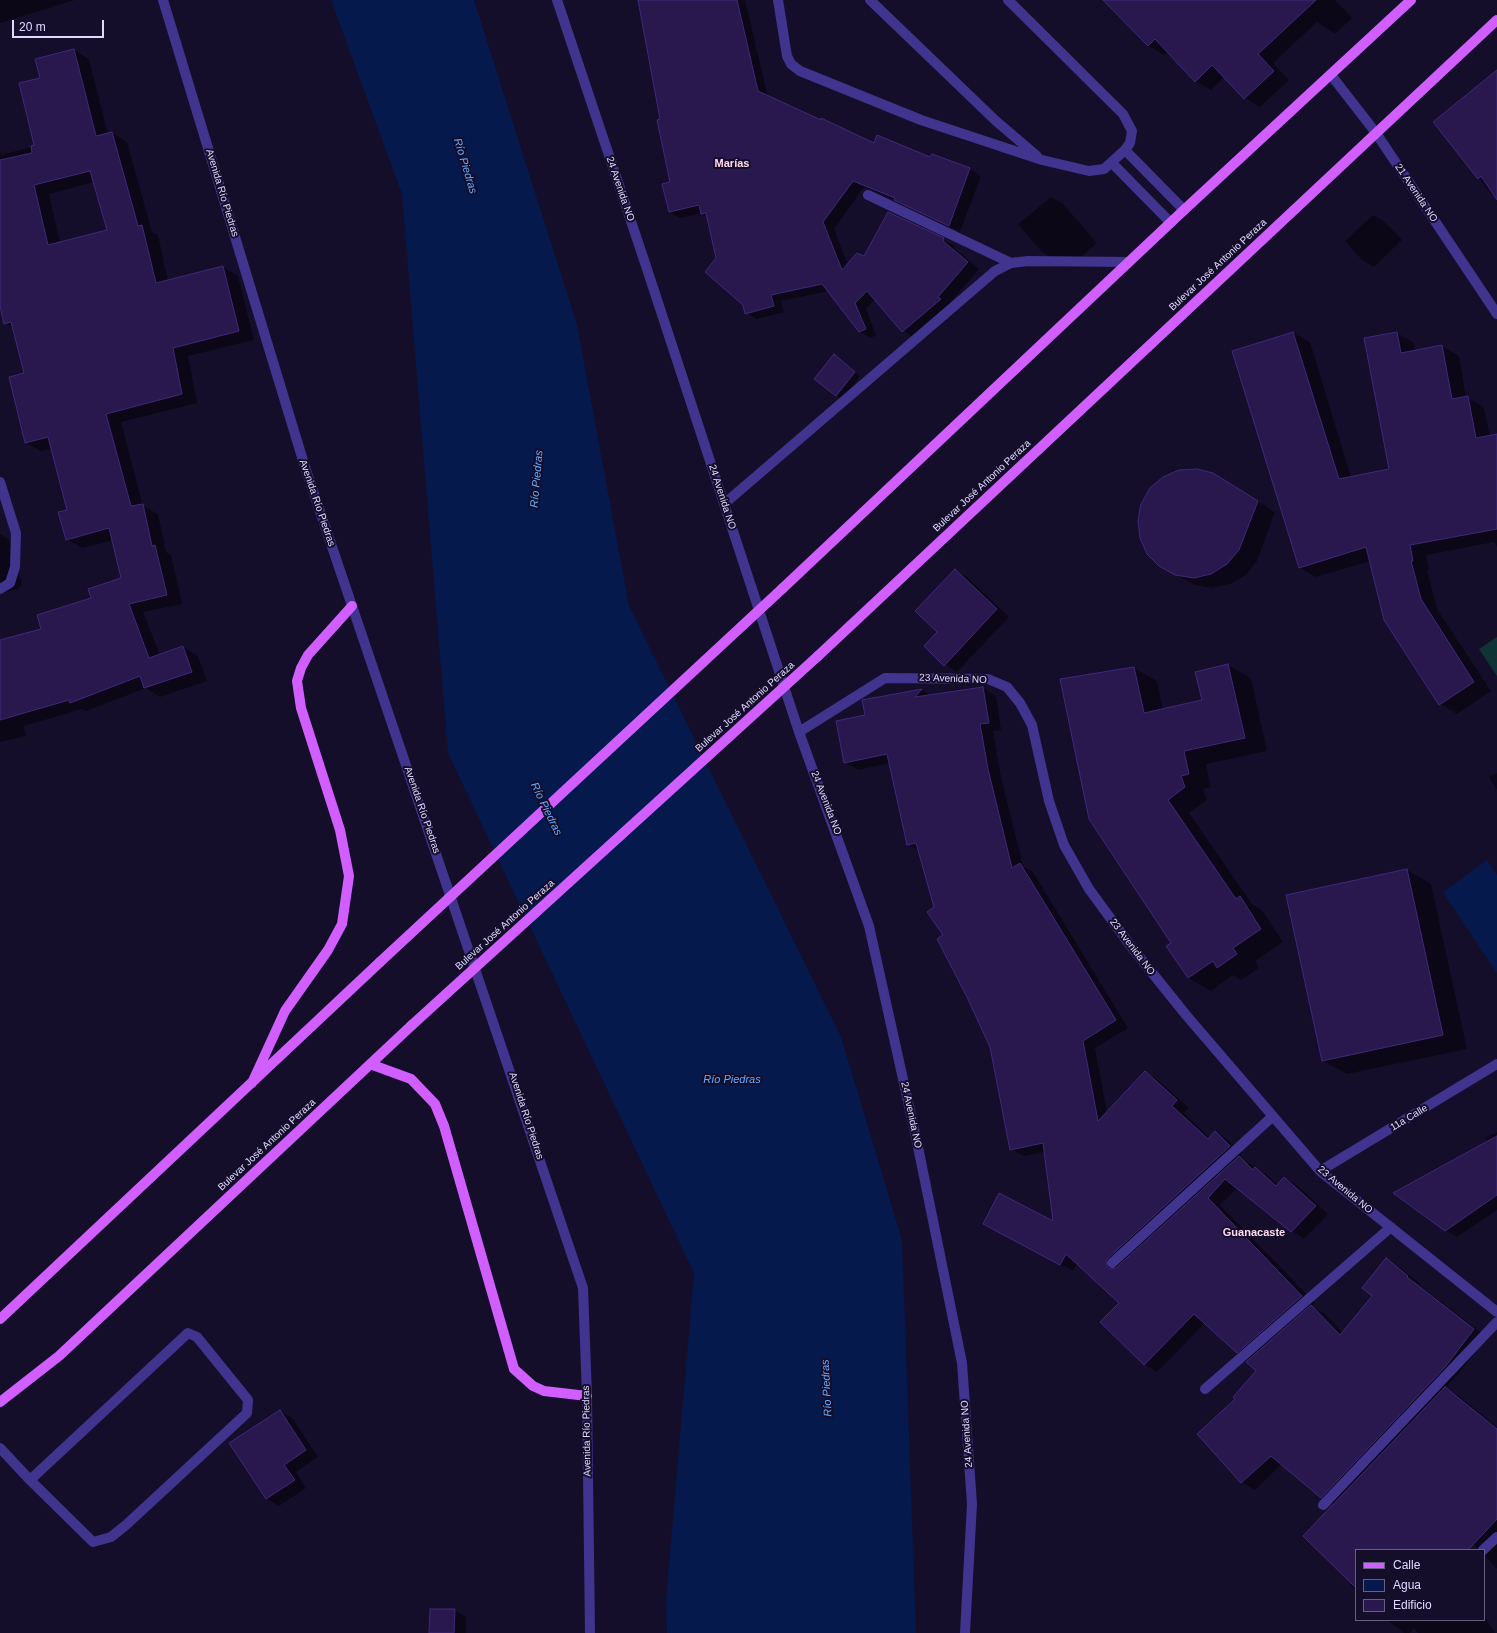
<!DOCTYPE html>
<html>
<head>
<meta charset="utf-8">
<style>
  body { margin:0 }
  #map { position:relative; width:1497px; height:1633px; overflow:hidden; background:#150e2b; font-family:Arial,sans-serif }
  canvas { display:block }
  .legend { position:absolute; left:1355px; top:1549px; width:130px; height:72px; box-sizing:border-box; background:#150e2b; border:1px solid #665f80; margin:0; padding:5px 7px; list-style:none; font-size:12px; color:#e0d8ff }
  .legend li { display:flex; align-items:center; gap:8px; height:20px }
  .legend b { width:20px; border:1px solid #665f80 }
  .scale { position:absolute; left:12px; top:20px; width:92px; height:18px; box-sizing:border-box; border:2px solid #e0d8ff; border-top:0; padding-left:5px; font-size:12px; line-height:14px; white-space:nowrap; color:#e0d8ff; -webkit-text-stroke:3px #150e2b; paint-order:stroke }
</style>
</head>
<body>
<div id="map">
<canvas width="1497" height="1633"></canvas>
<ul class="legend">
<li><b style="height:5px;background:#d15fff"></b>Calle</li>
<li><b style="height:11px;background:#05194d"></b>Agua</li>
<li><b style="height:11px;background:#28184e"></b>Edificio</li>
</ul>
<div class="scale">20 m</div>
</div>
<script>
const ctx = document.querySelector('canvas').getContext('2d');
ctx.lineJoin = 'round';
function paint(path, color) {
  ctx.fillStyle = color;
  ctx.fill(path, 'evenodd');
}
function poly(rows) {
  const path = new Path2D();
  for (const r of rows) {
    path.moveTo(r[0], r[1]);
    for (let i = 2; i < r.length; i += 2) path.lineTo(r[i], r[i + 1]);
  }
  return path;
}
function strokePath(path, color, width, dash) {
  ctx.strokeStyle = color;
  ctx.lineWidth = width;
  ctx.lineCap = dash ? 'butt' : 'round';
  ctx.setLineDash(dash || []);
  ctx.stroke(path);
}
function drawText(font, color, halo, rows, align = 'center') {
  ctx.font = font + ' Arial,sans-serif';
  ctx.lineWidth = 4;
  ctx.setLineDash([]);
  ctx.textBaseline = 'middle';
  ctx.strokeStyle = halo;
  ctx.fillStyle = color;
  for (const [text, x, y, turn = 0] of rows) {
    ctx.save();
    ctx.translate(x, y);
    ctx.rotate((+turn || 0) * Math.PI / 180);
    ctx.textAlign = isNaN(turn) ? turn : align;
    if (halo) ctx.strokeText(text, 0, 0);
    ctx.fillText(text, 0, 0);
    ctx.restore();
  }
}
paint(poly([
  [1497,637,1497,676,1479,649]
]), '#103435');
paint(poly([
  [331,0,474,0,577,325,629,606,841,1037,902,1240,916,1633,667,1633,666,1600,694,1273,448,753,402,194],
  [1487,860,1497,875,1497,973,1443,892]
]), '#05194d');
paint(poly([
  [0,0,75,0,0,23],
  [639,0,745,0,768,97,875,144,931,159,932,155,970,169,981,176,960,232,895,200,864,187,834,229,848,265,865,257,888,213,955,246,954,248,979,269,949,304,951,306,914,338,903,331,875,299,866,309,876,335,871,338,860,332,829,291,781,301,784,312,757,319,746,313,744,304,717,259,708,217,701,213,680,218,669,211,672,183],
  [1105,0,1335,0,1352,18,1335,34,1317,22,1273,63,1289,80,1260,107,1245,98,1224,77,1211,90,1195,81,1168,51,1164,55,1149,46],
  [74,50,89,59,108,134,112,133,127,142,152,232,158,235,168,281,223,267,238,276,254,340,188,356,197,403,121,422,143,506,158,514,166,552,171,555,182,604,143,612,160,655,183,647,198,656,207,681,160,697,146,688,86,711,82,709,24,726,26,736,0,742,0,641,43,629,122,579,113,540,82,548,67,539,68,511,52,449,41,451,26,443,25,374,13,328,5,323,0,302,0,149,1,155,35,146,41,78],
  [94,182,108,230,60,243,49,194],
  [1497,71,1497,201,1434,123],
  [1051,197,1063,204,1097,243,1080,258,1055,260,1042,252,1018,224],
  [1373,215,1385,222,1402,240,1374,267,1362,260,1345,241],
  [1293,333,1310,342,1351,477,1390,470,1397,333,1414,343,1415,351,1442,346,1459,356,1466,397,1484,407,1490,437,1497,435,1497,547,1494,542,1426,555,1429,570,1427,570,1437,609,1491,691,1457,714,1440,704,1371,561,1316,577,1300,568,1233,351],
  [835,356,860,376,842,399,836,396],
  [1232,485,1275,512,1257,561,1246,575,1230,584,1212,588,1195,585,1160,566],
  [0,534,10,540,22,584,20,588,0,594],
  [955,570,967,577,1009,617,957,672,945,665,938,632],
  [1228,665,1251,678,1267,751,1206,764,1211,787,1203,789,1207,800,1189,813,1252,904,1262,910,1283,942,1255,961,1259,968,1241,980,1233,975,1211,991,1188,978,1172,943,1134,668,1157,681,1163,710,1203,701,1197,672],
  [983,688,996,696,1001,730,993,731,1001,777,1023,866,1033,872,1128,1028,1095,1048,1107,1113,1145,1072,1158,1080,1189,1108,1184,1113,1210,1138,1216,1132,1228,1140,1242,1154,1239,1157,1268,1176,1278,1185,1284,1178,1297,1185,1328,1214,1304,1239,1292,1231,1237,1188,1220,1205,1315,1303,1311,1306,1325,1314,1343,1333,1373,1296,1386,1259,1399,1267,1421,1284,1419,1285,1487,1337,1459,1373,1445,1388,1459,1396,1497,1427,1497,1569,1485,1556,1488,1554,1477,1548,1412,1477,1440,1550,1356,1550,1356,1591,1350,1585,1352,1583,1334,1504,1322,1497,1282,1464,1255,1490,1242,1482,1237,1399,1258,1371,1250,1360,1237,1352,1205,1323,1157,1372,1144,1364,1120,1303,1077,1264,1073,1271,997,1231,1055,1223,1045,1152,1024,1156,1011,1149,991,1046,945,935,919,851,908,844,890,763,858,770,845,762,866,716,863,701,922,690,931,695],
  [1497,773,1497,790,1489,777],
  [1407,870,1431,884,1467,1049,1347,1074,1323,1061],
  [1497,1132,1497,1210,1457,1237,1445,1230,1488,1142,1485,1138],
  [280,1411,292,1418,318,1457,296,1472,306,1488,279,1506,267,1499,230,1443],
  [454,1610,466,1617,466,1633,430,1633],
  [1484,1616,1495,1633,1418,1633,1414,1628,1410,1633,1404,1633,1387,1620,1484,1620]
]), '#0007');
const building = poly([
  [638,0,737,0,758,91,821,120,821,118,874,143,877,135,930,157,932,154,970,168,949,226,894,200,895,198,853,181,823,222,842,270,857,253,864,256,888,212,944,238,943,241,968,262,938,297,941,299,902,332,867,291,855,303,866,329,859,332,822,284,771,295,774,306,745,314,743,305,705,272,716,258,706,213,701,214,699,205,669,212,662,184,670,182,657,120,660,119,638,0],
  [1103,0,1316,0,1258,54,1274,71,1244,99,1212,65,1195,82,1155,39,1148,46,1103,0],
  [74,49,96,136,112,132,138,226,142,225,156,283,223,266,239,331,173,348,182,394,106,414,131,506,143,504,152,546,155,545,167,595,129,604,149,658,183,646,192,672,144,688,140,676,70,703,69,700,0,720,0,640,41,629,37,615,91,598,88,589,121,578,109,528,66,540,58,512,67,510,48,437,25,443,9,377,24,373,11,322,4,324,0,306,0,160,32,153,31,146,34,145,19,83,40,78,35,59,74,49],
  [90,171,107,230,48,245,34,185,90,171],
  [1497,70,1497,200,1481,176,1478,179,1433,122,1497,70],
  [1293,332,1339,479,1389,469,1364,338,1397,332,1401,353,1442,345,1452,399,1468,396,1476,438,1497,434,1497,529,1410,545,1413,561,1411,561,1421,599,1474,682,1439,705,1384,620,1366,547,1299,568,1232,351,1293,332],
  [834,354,855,372,836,396,814,379,834,354],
  [1197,469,1213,473,1258,501,1239,550,1227,564,1211,574,1194,578,1175,575,1159,566,1147,554,1140,538,1138,520,1141,504,1150,488,1163,477,1179,470,1197,469],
  [955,569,997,609,944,666,924,646,937,632,915,611,955,569],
  [1228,664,1245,738,1184,751,1189,774,1181,776,1185,787,1168,800,1236,899,1240,896,1261,929,1233,948,1237,954,1217,968,1213,961,1188,978,1166,946,1171,943,1089,819,1060,679,1134,667,1144,713,1202,700,1195,672,1228,664],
  [983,687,989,723,980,724,988,769,1012,868,1020,863,1116,1020,1083,1041,1098,1121,1145,1071,1177,1100,1172,1106,1208,1139,1215,1131,1230,1146,1108,1258,1106,1261,1107,1267,1110,1269,1116,1268,1239,1156,1253,1170,1255,1167,1276,1186,1284,1177,1316,1206,1291,1232,1225,1179,1208,1198,1302,1296,1237,1353,1194,1314,1144,1365,1100,1322,1119,1303,1066,1254,1060,1265,983,1224,999,1193,1053,1221,1043,1143,1010,1150,990,1047,967,997,937,939,943,935,927,912,934,907,916,843,907,845,887,754,844,763,836,721,865,715,862,700,922,689,915,697,983,687],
  [1407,869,1443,1035,1322,1061,1286,895,1407,869],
  [1497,1136,1497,1195,1445,1231,1393,1193,1497,1136],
  [1386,1258,1408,1276,1407,1277,1474,1329,1446,1366,1321,1498,1271,1456,1241,1483,1197,1434,1235,1399,1233,1397,1256,1371,1246,1362,1311,1305,1340,1335,1372,1296,1362,1288,1386,1258],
  [1445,1387,1497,1429,1497,1519,1468,1550,1356,1550,1356,1588,1303,1536,1445,1387],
  [280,1410,306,1450,284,1465,295,1480,266,1499,229,1443,280,1410],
  [430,1609,455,1609,454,1633,429,1633,430,1609]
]);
paint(building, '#28184e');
strokePath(building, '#40287c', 1);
strokePath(poly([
  [163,0,305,467,583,1288,587,1396,590,1633],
  [557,0,646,266,799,732,869,926,917,1142,962,1363,972,1504,965,1633],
  [778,0,787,56,791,64,800,71,921,120,1042,160,1089,171,1104,169,1125,150,1130,143,1132,131,1123,114,1008,0],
  [870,0,996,121,1037,156],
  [1331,75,1376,133,1497,314],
  [1125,150,1184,210],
  [1112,163,1171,223],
  [868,195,1011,263],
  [0,482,16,533,15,567,10,583,0,589],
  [724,504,995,271,1011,263,1028,261,1129,262],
  [799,732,885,678,988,679,1007,687,1020,703,1032,725,1049,801,1064,845,1089,889,1133,949,1186,1015,1320,1171,1497,1312],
  [1320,1171,1497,1064],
  [1112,1263,1273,1116],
  [1205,1389,1391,1227],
  [0,1448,30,1480,93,1542,111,1537,126,1525,247,1413,248,1400,197,1337,188,1333,30,1480],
  [1323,1505,1497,1322],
  [1483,1550,1497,1537]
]), '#40348e', 10);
strokePath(poly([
  [783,588,1184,210,1411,0],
  [818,656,1497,20],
  [370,1064,411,1079,435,1104,444,1126,514,1369,533,1386,544,1391,587,1396],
  [252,1083,285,1011,328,950,342,924,349,876,340,830,301,708,297,681,301,668,308,655,352,606],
  [0,1319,380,962],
  [0,1402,59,1356,412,1025]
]), '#d15fff', 10);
strokePath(poly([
  [380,962,783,588],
  [412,1025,818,656]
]), '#d15fff', 10);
drawText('10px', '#e0d8ff', '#150e2b', [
  ["24 Avenida NO",620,189,71],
  ["Avenida Río Piedras",222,193,73],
  ["21 Avenida NO",1416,193,56],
  ["Bulevar José Antonio Peraza",1218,265,-43],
  ["Bulevar José Antonio Peraza",982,486,-43],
  ["24 Avenida NO",722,497,72],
  ["Avenida Río Piedras",317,503,71],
  ["23 Avenida NO",953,679,2],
  ["Bulevar José Antonio Peraza",745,707,-42],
  ["24 Avenida NO",826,803,69],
  ["Avenida Río Piedras",422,810,71],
  ["Bulevar José Antonio Peraza",505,925,-42],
  ["23 Avenida NO",1132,947,53],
  ["24 Avenida NO",911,1115,78],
  ["Avenida Río Piedras",526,1116,72],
  ["11a Calle",1409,1118,-31],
  ["Bulevar José Antonio Peraza",267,1145,-43],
  ["23 Avenida NO",1345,1190,40],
  ["Avenida Río Piedras",587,1431,-91],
  ["24 Avenida NO",967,1434,-94]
]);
drawText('bold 11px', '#ffdaee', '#150e2b', [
  ["Marías",732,164],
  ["Guanacaste",1254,1233]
]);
drawText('italic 11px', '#66abff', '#150e2b', [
  ["Río Piedras",465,166,73],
  ["Río Piedras",537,479,-85],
  ["Río Piedras",546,809,64],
  ["Río Piedras",732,1080],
  ["Río Piedras",827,1388,-93]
]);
</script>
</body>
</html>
